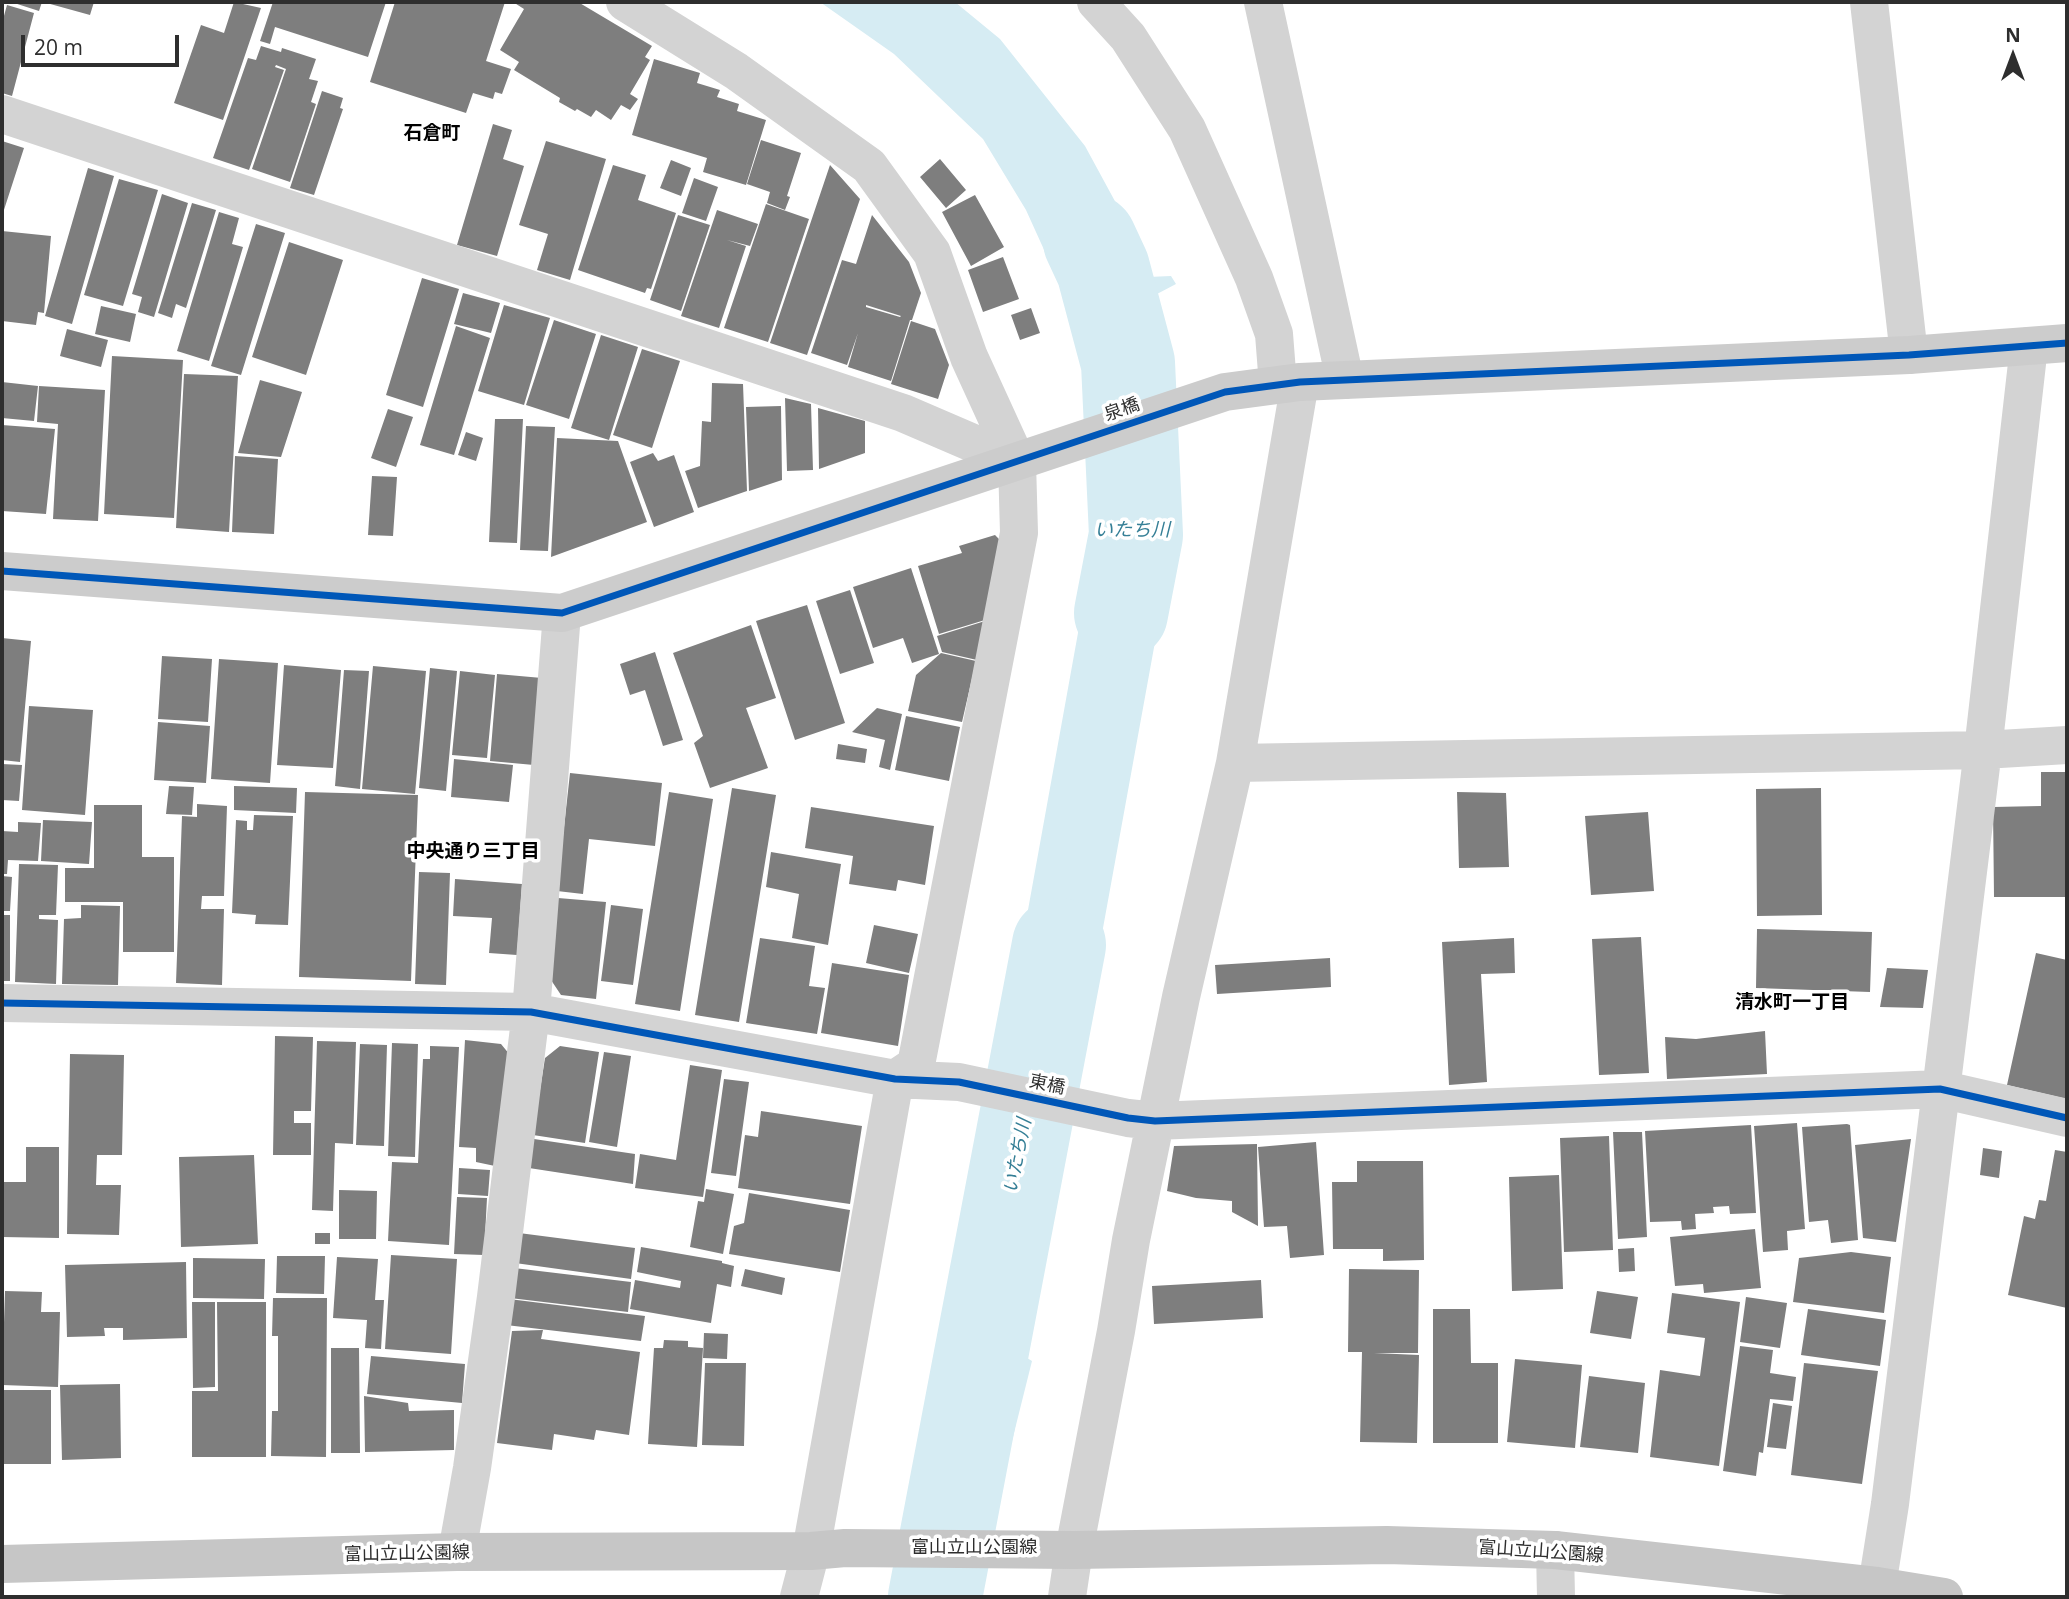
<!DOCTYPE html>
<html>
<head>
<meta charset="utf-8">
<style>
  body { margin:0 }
  #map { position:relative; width:2069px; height:1599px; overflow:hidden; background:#fff; font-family:"Open Sans",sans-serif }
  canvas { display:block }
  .frame { position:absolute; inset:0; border:4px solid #2e2e2e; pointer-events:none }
  .north { position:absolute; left:1978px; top:21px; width:70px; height:70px; -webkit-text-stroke:5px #fff; paint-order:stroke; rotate:0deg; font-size:19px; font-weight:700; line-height:28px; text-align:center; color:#2e2e2e }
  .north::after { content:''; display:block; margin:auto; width:24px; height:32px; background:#2e2e2e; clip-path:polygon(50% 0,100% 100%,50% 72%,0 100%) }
  .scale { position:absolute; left:21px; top:35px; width:158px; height:32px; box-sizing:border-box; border:4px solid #2e2e2e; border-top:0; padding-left:9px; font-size:21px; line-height:24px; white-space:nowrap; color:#2e2e2e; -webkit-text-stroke:5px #fff; paint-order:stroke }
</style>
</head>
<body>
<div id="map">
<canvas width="2069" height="1599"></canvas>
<div class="frame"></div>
<div class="north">N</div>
<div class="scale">20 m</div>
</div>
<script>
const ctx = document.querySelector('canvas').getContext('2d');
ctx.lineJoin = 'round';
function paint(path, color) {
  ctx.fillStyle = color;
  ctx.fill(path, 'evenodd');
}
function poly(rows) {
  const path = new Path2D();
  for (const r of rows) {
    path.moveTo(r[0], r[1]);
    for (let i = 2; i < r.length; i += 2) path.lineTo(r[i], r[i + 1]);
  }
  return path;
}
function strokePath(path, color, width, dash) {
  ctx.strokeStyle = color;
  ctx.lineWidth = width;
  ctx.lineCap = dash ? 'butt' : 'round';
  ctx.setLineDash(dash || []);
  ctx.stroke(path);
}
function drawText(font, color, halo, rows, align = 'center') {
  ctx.font = font + ' "Open Sans","Noto Sans JP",sans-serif';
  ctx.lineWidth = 7;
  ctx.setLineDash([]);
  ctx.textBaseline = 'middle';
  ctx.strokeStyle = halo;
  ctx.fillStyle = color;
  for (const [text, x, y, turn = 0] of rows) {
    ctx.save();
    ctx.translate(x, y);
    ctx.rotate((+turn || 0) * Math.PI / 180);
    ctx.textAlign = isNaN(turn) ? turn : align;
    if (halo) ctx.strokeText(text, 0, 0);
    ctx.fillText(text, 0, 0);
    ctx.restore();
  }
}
paint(poly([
  [820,2,955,2,1000,39,1085,146,1123,216,1148,277,1171,276,1176,284,1157,294,1172,349,1089,382,1065,296,1026,210,983,139,894,54],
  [1178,469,1177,521,1075,1082,1000,1065,1089,572,1091,498],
  [992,1113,1065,1130,1019,1353,1032,1361,1012,1441,918,1441]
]), '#d6ecf3');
strokePath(poly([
  [1090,241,1103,269,1128,363,1136,535,1121,613],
  [935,1597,1059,945]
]), '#d6ecf3', 94);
paint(poly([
  [11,2,42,2,39,11],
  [43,2,94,2,90,15],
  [234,2,261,8,223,120,174,103,201,25,224,33],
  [273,2,386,2,368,57,275,27,270,44,260,41],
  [395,2,505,2,486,61,511,69,502,94,495,92,493,99,473,93,466,113,370,82],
  [513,2,578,2,652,46,645,57,650,60,630,94,638,99,630,110,621,105,611,120,596,110,591,117,577,109,575,111,559,102,560,98,514,70,519,62,500,50,524,9],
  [7,5,34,13,12,96,2,93,2,23],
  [261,46,281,52,282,48,316,59,309,79,318,81,311,102,316,104,290,182,252,169,286,69,276,65,275,67,284,70,249,170,213,158,248,58,256,60],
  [654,59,700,73,697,83,720,90,717,97,739,104,737,111,766,120,746,185,703,172,707,158,632,135],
  [322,91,343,98,340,108,343,109,314,195,290,188],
  [493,124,512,130,503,159,524,166,497,256,457,245],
  [761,140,801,153,787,196,790,197,785,210,767,203,770,192,747,184],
  [2,141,24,148,2,216],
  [546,141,606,159,570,280,537,270,548,234,519,225],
  [940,159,966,190,946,208,920,177],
  [671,160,691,168,681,196,660,188],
  [613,165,646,175,638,200,676,213,651,289,647,288,645,293,578,270],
  [830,165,860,199,807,355,770,343],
  [88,168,114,176,72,324,45,316],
  [694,178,718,187,706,221,682,213],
  [119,179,158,190,123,306,84,295],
  [162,194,188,203,154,317,138,312,142,297,132,294],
  [975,195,1004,247,971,266,942,212],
  [192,203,216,210,186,308,176,304,172,318,158,313],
  [766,204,809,219,768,342,724,328],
  [717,210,758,224,750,246,727,240,746,246,719,328,681,316],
  [219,212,239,218,232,244,243,247,209,361,177,351],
  [678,215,710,225,681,311,650,300],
  [872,215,909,262,921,293,912,320,910,320,891,381,848,367,858,333,847,365,811,353,842,260,856,264],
  [866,305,901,316,900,317,866,307],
  [256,224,285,233,241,375,211,366],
  [2,231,51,236,44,313,38,312,36,325,2,321],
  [289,242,343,260,306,375,252,357],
  [1003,257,1019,299,983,312,968,270],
  [422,278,459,289,423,407,386,395],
  [463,293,500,303,491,333,454,324],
  [504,305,550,318,524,405,478,391],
  [101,306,136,314,130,342,95,334],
  [1031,308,1040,333,1020,340,1011,315],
  [554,320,596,334,569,419,526,405],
  [911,321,935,329,949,365,938,399,891,384],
  [456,326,490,338,454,455,420,445],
  [67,329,108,340,101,367,60,356],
  [601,335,638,347,609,440,571,428],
  [642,349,680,361,652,448,613,435],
  [112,356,183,360,174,518,104,514],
  [184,374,238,376,229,532,176,528],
  [260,380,302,392,281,457,238,453],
  [2,382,38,386,34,421,2,418],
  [712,383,743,384,747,491,698,508,685,471,700,466,702,421,711,422],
  [39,386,105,390,98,521,53,519,58,424,37,422],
  [785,398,811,404,813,470,787,471],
  [781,406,782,480,749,491,746,407],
  [818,408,865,421,865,453,819,469],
  [388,409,413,417,396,467,371,458],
  [495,419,523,419,517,543,489,542],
  [2,425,55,429,46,514,2,511],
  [526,426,555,427,548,551,520,550],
  [466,432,483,438,476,461,458,455],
  [557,438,618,441,647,522,551,557],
  [653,453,658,461,674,455,694,512,654,527,630,462],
  [235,456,278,459,274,534,232,532],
  [372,476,397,477,393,536,368,535],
  [995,535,1001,541,985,620,939,634,918,566,962,553,959,546],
  [911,568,939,654,912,663,903,638,873,648,853,587],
  [850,590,874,663,840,674,816,601],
  [807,605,845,723,795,740,756,621],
  [985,621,977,660,942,652,937,636],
  [751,625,776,698,746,708,768,768,710,788,694,743,703,736,673,653],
  [2,638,31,641,20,762,2,760],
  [655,652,683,740,663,746,645,690,630,695,620,664],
  [941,653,976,661,962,722,908,711,916,675],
  [162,656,212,659,208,722,158,719],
  [219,659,278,663,270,783,211,779],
  [284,665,341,670,333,768,277,765],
  [373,666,426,671,415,794,362,789],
  [430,668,457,671,446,791,419,788],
  [344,670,369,671,360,789,335,786],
  [460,671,495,675,487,758,452,755],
  [497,674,542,678,534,765,490,761],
  [29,706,93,710,85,815,22,810],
  [877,708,902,714,890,770,879,767,885,740,852,732],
  [906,716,960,727,949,781,895,770],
  [158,722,210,726,206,783,154,780],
  [838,744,867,749,865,763,836,759],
  [454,759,513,765,509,802,451,797],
  [2,764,22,765,19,801,2,800],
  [2041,772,2067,772,2067,897,1994,897,1993,807,2041,806],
  [570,773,662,783,655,846,589,839,583,894,557,891],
  [169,786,194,787,192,815,166,814],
  [234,786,297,788,296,813,234,810],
  [732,788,776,795,739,1022,695,1015],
  [1821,788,1822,915,1757,916,1756,789],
  [305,792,418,795,411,981,299,977],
  [669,792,713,799,680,1011,635,1004],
  [1457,792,1506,793,1509,867,1459,868],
  [197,804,227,806,224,896,202,896,201,909,224,909,222,985,176,983,182,816,197,817],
  [94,805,142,805,142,857,174,857,174,952,123,952,123,902,65,902,65,868,94,868],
  [811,807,934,826,925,885,898,880,896,891,849,884,853,856,805,848],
  [1648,812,1654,891,1591,895,1585,816],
  [254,815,293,816,288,925,255,924,256,915,232,913,236,820,247,821,247,830,253,830],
  [43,820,92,822,89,864,41,861],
  [18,822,41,823,38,861,8,860,7,874,2,874,2,831,18,832],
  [771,852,841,864,828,945,792,938,799,894,766,887],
  [19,864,58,865,56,915,39,915,39,919,58,920,56,984,15,982],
  [419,872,450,873,446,985,415,984],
  [2,876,12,877,10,911,2,911],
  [455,879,522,884,517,955,489,953,492,918,453,916],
  [558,898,606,902,596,999,561,995,551,980],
  [81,905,120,906,118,985,62,984,64,919,81,918],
  [611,905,643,909,633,985,601,981],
  [2,915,10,915,10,981,2,981],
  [874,925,918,934,909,973,866,963],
  [1757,929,1872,932,1870,992,1756,988],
  [1641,937,1649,1073,1599,1075,1592,939],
  [760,938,815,946,809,986,825,988,817,1034,746,1023],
  [1514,938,1515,973,1481,974,1487,1082,1449,1085,1442,942],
  [2036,953,2067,960,2067,1099,2007,1085],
  [1330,958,1331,987,1217,994,1215,965],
  [832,963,909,975,898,1046,821,1033],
  [1887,968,1928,970,1923,1008,1880,1007],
  [1765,1031,1767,1074,1667,1079,1665,1037,1696,1039],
  [275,1036,313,1037,311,1111,294,1111,294,1123,311,1123,311,1155,273,1155],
  [465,1040,501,1044,510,1055,495,1166,476,1162,476,1148,459,1147],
  [317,1041,356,1042,353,1144,335,1143,333,1211,312,1210],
  [392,1043,418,1044,415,1157,388,1156],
  [360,1044,387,1045,384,1146,356,1145],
  [430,1046,459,1047,449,1245,388,1241,392,1162,418,1163,423,1059,430,1059],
  [560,1046,599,1052,585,1143,533,1135,545,1058],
  [604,1052,631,1056,617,1147,589,1142],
  [70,1054,124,1055,122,1155,97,1155,96,1185,121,1185,119,1235,67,1234],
  [690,1065,722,1070,703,1197,635,1188,640,1154,676,1160],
  [724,1079,749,1082,736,1176,711,1173],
  [761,1111,862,1126,850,1204,738,1188,745,1135,758,1137],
  [1797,1123,1805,1229,1787,1231,1788,1250,1763,1252,1754,1126],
  [1847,1124,1850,1125,1858,1240,1831,1243,1828,1220,1809,1222,1802,1127],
  [1751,1125,1756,1213,1730,1214,1729,1206,1713,1207,1714,1213,1695,1214,1696,1229,1682,1230,1681,1221,1650,1222,1645,1131],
  [1613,1132,1642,1132,1647,1237,1618,1239],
  [1609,1136,1613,1250,1564,1252,1560,1138],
  [534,1139,635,1154,633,1184,529,1168],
  [1911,1139,1896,1242,1863,1238,1855,1145],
  [1316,1142,1324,1255,1290,1258,1287,1226,1264,1227,1258,1147],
  [1257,1144,1258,1226,1232,1212,1232,1201,1196,1198,1167,1191,1174,1146],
  [26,1147,59,1147,59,1238,2,1237,2,1182,26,1182],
  [1983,1148,2002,1151,1999,1178,1980,1175],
  [2055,1150,2067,1152,2067,1308,2008,1295,2024,1216,2035,1219,2039,1200,2046,1201],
  [254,1155,258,1244,181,1247,179,1157],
  [1357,1161,1423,1161,1424,1260,1383,1261,1383,1249,1333,1249,1332,1182,1357,1182],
  [459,1168,490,1170,488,1196,458,1194],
  [1559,1175,1563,1289,1512,1291,1509,1177],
  [706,1189,734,1194,723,1254,690,1247,698,1201,704,1202],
  [339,1190,377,1191,376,1239,339,1239],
  [749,1193,850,1210,840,1272,729,1254,734,1226,744,1223],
  [457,1197,487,1198,484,1255,454,1254],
  [1755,1229,1761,1288,1704,1293,1703,1284,1675,1286,1670,1237],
  [315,1233,330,1233,330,1244,315,1244],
  [519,1233,635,1248,631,1279,515,1263],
  [641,1247,722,1261,722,1263,734,1266,731,1287,717,1284,711,1323,630,1309,635,1280,680,1288,681,1281,637,1272],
  [1634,1248,1635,1271,1619,1272,1618,1249],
  [1851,1252,1891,1257,1884,1313,1793,1302,1799,1258],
  [391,1255,457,1259,451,1354,385,1349],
  [277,1256,325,1256,324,1294,276,1293],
  [337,1257,378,1259,375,1300,384,1300,381,1349,365,1348,367,1320,333,1318],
  [193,1258,265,1259,264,1299,193,1298],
  [186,1262,187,1338,123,1340,123,1328,104,1328,105,1336,67,1337,65,1265],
  [514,1268,631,1282,628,1312,510,1298],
  [745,1269,785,1278,782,1295,741,1286],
  [1349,1269,1419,1270,1418,1353,1374,1353,1419,1355,1417,1443,1360,1442,1362,1352,1348,1352],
  [1261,1280,1263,1318,1154,1324,1152,1286],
  [5,1291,42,1292,41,1312,60,1312,58,1387,2,1385],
  [1597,1291,1638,1297,1631,1339,1590,1333],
  [1672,1293,1740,1302,1719,1466,1650,1457,1660,1370,1700,1376,1705,1338,1667,1333],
  [1746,1297,1787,1303,1780,1348,1740,1342],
  [273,1298,327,1298,326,1457,271,1456,272,1411,278,1411,278,1336,272,1336],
  [509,1299,645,1316,641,1341,506,1325],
  [192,1302,215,1302,215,1387,193,1388],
  [217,1302,266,1302,266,1457,192,1457,192,1391,218,1391],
  [1433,1309,1470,1309,1471,1363,1498,1363,1498,1443,1433,1443],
  [1808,1309,1886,1320,1880,1366,1801,1355],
  [543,1330,541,1339,640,1352,629,1435,596,1430,594,1440,554,1434,552,1450,497,1443,512,1331],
  [704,1333,728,1334,727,1359,703,1358],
  [664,1340,688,1341,688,1347,703,1348,697,1447,648,1444,654,1348,663,1348],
  [1740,1346,1773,1350,1770,1373,1796,1377,1793,1401,1770,1399,1763,1453,1759,1452,1756,1476,1723,1471],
  [331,1348,359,1348,360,1453,331,1453],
  [371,1356,465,1364,462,1403,367,1394],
  [1515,1359,1582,1365,1575,1448,1507,1442],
  [705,1363,746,1363,744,1446,702,1445],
  [1804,1363,1878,1371,1862,1484,1791,1475],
  [1589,1376,1645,1383,1638,1453,1580,1447],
  [120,1384,121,1458,62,1460,60,1385],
  [2,1390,51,1390,51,1464,2,1464],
  [364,1396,408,1403,409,1411,454,1410,454,1450,365,1452],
  [1773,1403,1792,1406,1786,1449,1767,1447]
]), '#7e7e7e');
strokePath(poly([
  [625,2,736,71,869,166,932,253,969,357,1017,462,1019,533,916,1065,895,1079,811,1551,799,1597],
  [1096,2,1128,37,1187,129,1254,278,1274,334,1278,385],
  [1263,2,1345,380],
  [1869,2,1909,355],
  [2,114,903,413,1017,462],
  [1235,763,1983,750,2067,745],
  [2,1003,531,1012,895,1079,959,1082,1128,1118,1155,1121,1940,1089,2067,1118],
  [1555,1550,1556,1597],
  [457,1552,472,1468,496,1297,531,1012,562,613],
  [1877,1586,1890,1504,1983,750,2029,346],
  [1067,1597,1074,1550,1116,1331,1131,1240,1181,997,1235,763,1300,382]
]), '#d3d3d3', 38);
strokePath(poly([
  [2,571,562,613,1225,392,1300,382,1909,355,2067,343]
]), '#ccc', 38);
strokePath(poly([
  [2,1564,457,1552,811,1551,845,1548,1074,1550,1387,1545,1555,1550,1877,1586,1944,1597]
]), '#c6c6c6', 38);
strokePath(poly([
  [2,571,562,613,1225,392,1300,382,1909,355,2067,343],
  [2,1003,531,1012,895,1079,959,1082,1128,1118,1155,1121,1940,1089,2067,1118]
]), '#0057b8', 7);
drawText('18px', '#2e2e2e', '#fff', [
  ["泉橋",1122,410,-19],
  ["東橋",1047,1085,12],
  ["富山立山公園線",974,1548],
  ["富山立山公園線",1541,1552,4],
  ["富山立山公園線",407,1554,-1]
]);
drawText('bold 19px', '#000', '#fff', [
  ["石倉町",432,134],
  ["中央通り三丁目",473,852],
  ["清水町一丁目",1792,1003]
]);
drawText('italic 19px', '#357f96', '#fff', [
  ["いたち川",1132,531],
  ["いたち川",1018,1156,-79]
]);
</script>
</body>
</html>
